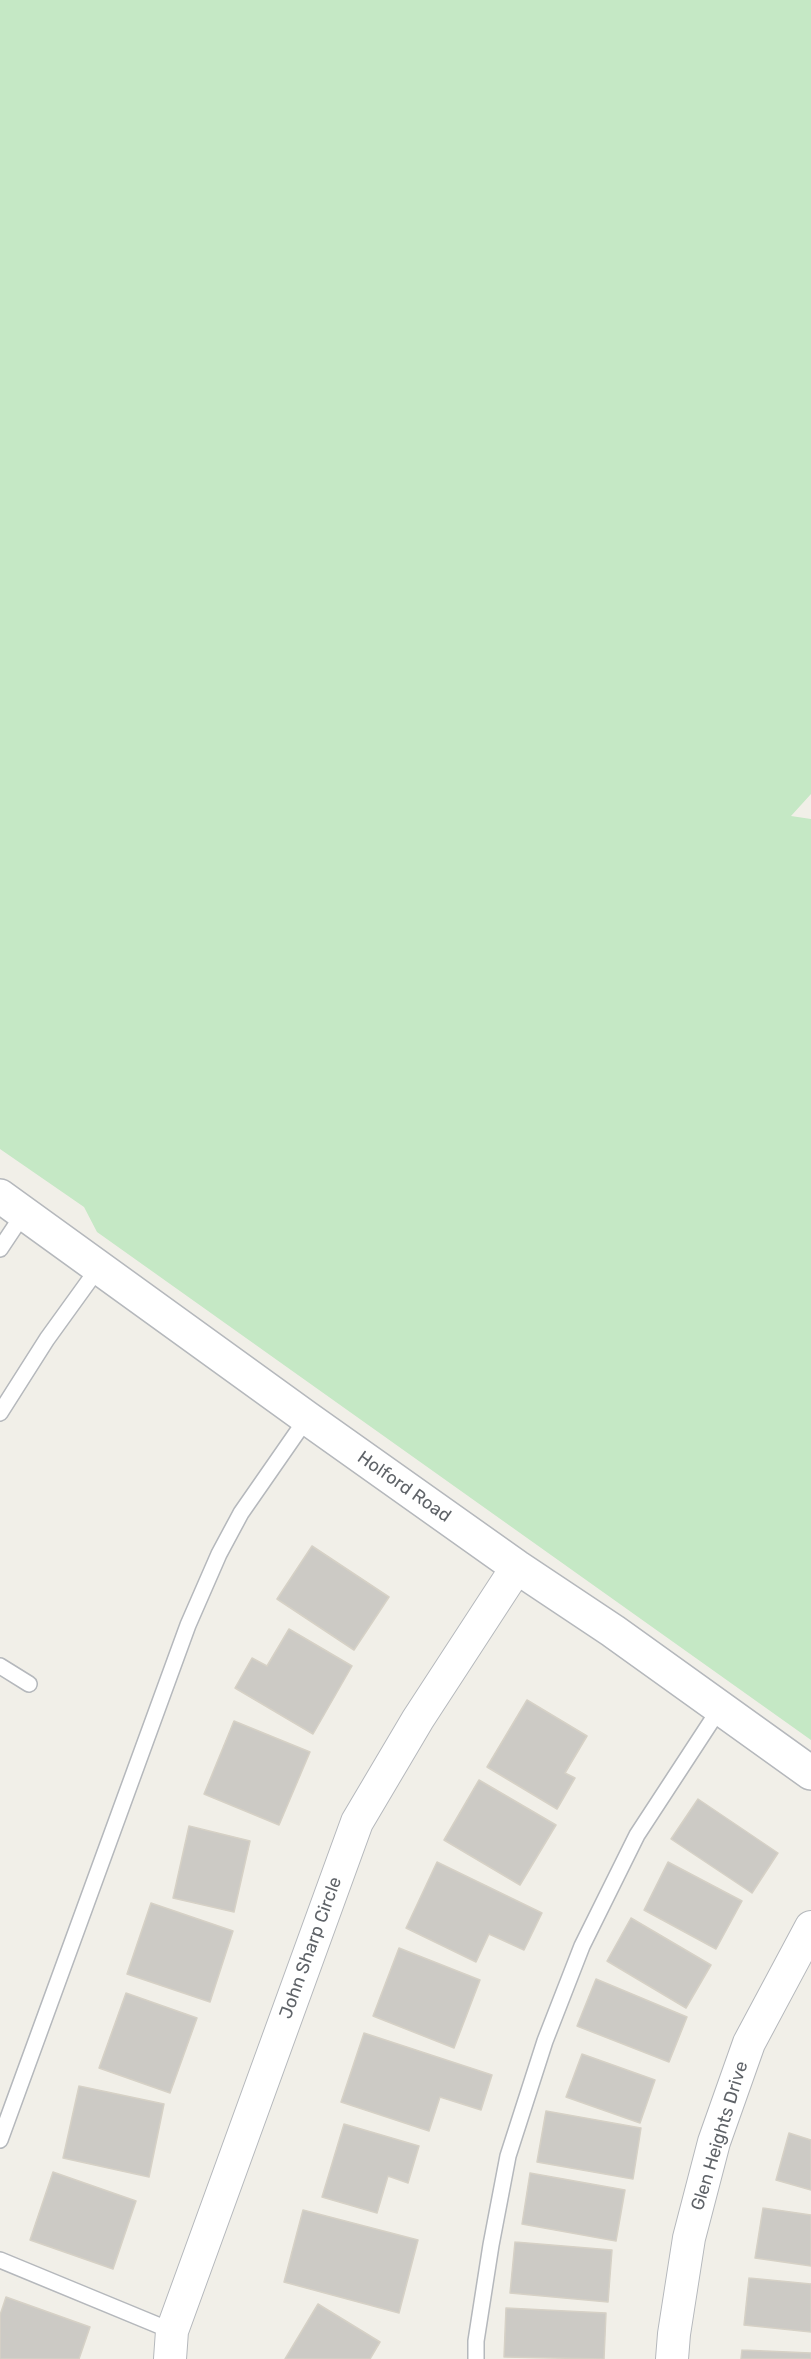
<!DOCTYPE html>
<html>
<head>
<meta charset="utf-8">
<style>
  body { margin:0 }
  canvas { display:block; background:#f1efe8 }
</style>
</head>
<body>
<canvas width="811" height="2359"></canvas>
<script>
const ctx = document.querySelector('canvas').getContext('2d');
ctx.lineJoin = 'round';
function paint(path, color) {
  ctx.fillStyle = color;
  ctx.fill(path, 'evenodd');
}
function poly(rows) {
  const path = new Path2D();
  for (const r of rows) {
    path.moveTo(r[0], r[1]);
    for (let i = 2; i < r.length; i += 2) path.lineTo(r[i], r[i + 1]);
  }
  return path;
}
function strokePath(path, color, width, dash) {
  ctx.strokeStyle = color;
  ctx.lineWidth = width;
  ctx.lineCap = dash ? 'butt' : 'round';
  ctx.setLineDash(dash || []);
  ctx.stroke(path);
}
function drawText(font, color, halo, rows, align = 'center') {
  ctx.font = font + ' Rubik,sans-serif';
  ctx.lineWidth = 4.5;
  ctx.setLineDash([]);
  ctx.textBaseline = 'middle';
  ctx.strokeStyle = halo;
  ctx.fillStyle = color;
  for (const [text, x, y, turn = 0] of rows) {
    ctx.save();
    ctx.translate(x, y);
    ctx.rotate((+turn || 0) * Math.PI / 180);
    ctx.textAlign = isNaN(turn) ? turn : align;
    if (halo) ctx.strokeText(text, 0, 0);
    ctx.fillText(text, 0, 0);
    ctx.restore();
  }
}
paint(poly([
  [0,0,811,0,811,794,791,816,811,819,811,1740,97,1232,84,1207,0,1149]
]), '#c5e8c5');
const building = poly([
  [312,1546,389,1597,354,1650,277,1599,312,1546],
  [289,1629,352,1666,313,1734,235,1688,252,1658,267,1666,289,1629],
  [527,1700,587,1736,565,1773,575,1778,557,1809,487,1767,527,1700],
  [234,1721,310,1752,279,1825,204,1794,234,1721],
  [479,1780,556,1825,520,1885,444,1840,479,1780],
  [698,1799,778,1853,752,1893,671,1839,698,1799],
  [189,1826,250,1841,234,1912,173,1898,189,1826],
  [437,1862,542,1913,524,1950,489,1934,476,1962,406,1928,437,1862],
  [668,1862,742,1901,716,1949,644,1910,668,1862],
  [151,1903,233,1931,210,2002,127,1974,151,1903],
  [631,1918,711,1965,686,2008,607,1961,631,1918],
  [399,1948,480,1980,454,2048,373,2016,399,1948],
  [596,1979,687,2017,669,2062,577,2026,596,1979],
  [126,1993,197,2018,170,2093,99,2068,126,1993],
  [364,2033,492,2075,481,2110,440,2097,429,2131,341,2102,364,2033],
  [582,2054,655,2080,640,2123,566,2097,582,2054],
  [79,2086,164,2104,149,2177,63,2158,79,2086],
  [546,2111,641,2128,633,2179,537,2162,546,2111],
  [344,2124,419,2146,408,2183,388,2176,377,2213,322,2197,344,2124],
  [789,2133,811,2140,811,2190,776,2180,789,2133],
  [53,2172,136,2201,113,2269,30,2240,53,2172],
  [530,2173,625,2190,616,2241,522,2224,530,2173],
  [763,2208,811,2215,811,2266,755,2258,763,2208],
  [303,2210,418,2240,399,2313,284,2282,303,2210],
  [515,2242,612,2250,608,2302,510,2293,515,2242],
  [749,2278,811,2284,811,2332,744,2325,749,2278],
  [6,2297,90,2327,79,2359,0,2359,0,2315,6,2297],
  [318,2304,380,2342,370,2359,285,2359,318,2304],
  [506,2308,606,2313,604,2359,504,2357,506,2308],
  [742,2350,811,2353,811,2359,741,2359,742,2350]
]);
paint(building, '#cccac5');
strokePath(building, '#d6d1c6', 1.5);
const service = poly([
  [0,1249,24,1213],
  [0,1413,47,1339,99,1267],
  [0,1666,29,1684],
  [0,2140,188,1625,219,1554,241,1513,307,1418],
  [0,2260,172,2331],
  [476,2359,476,2341,491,2245,508,2156,545,2041,582,1946,637,1835,720,1708]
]);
const minor = poly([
  [170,2359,172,2331,357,1822,418,1719,517,1567],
  [672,2359,674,2334,689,2238,714,2142,749,2043,811,1927]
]);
const tertiary = poly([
  [0,1196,307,1418,517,1567,613,1631,811,1773]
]);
strokePath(service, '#b5b8bc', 18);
strokePath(minor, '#b5b8bc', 34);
strokePath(tertiary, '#b5b8bc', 36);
strokePath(service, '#fff', 15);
strokePath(minor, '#fff', 32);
strokePath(tertiary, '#fff', 33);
drawText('18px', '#5f6368', '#fff', [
  ["Holford Road",404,1487,35],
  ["John Sharp Circle",311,1948,-70],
  ["Glen Heights Drive",720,2136,-73]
]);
</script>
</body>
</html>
